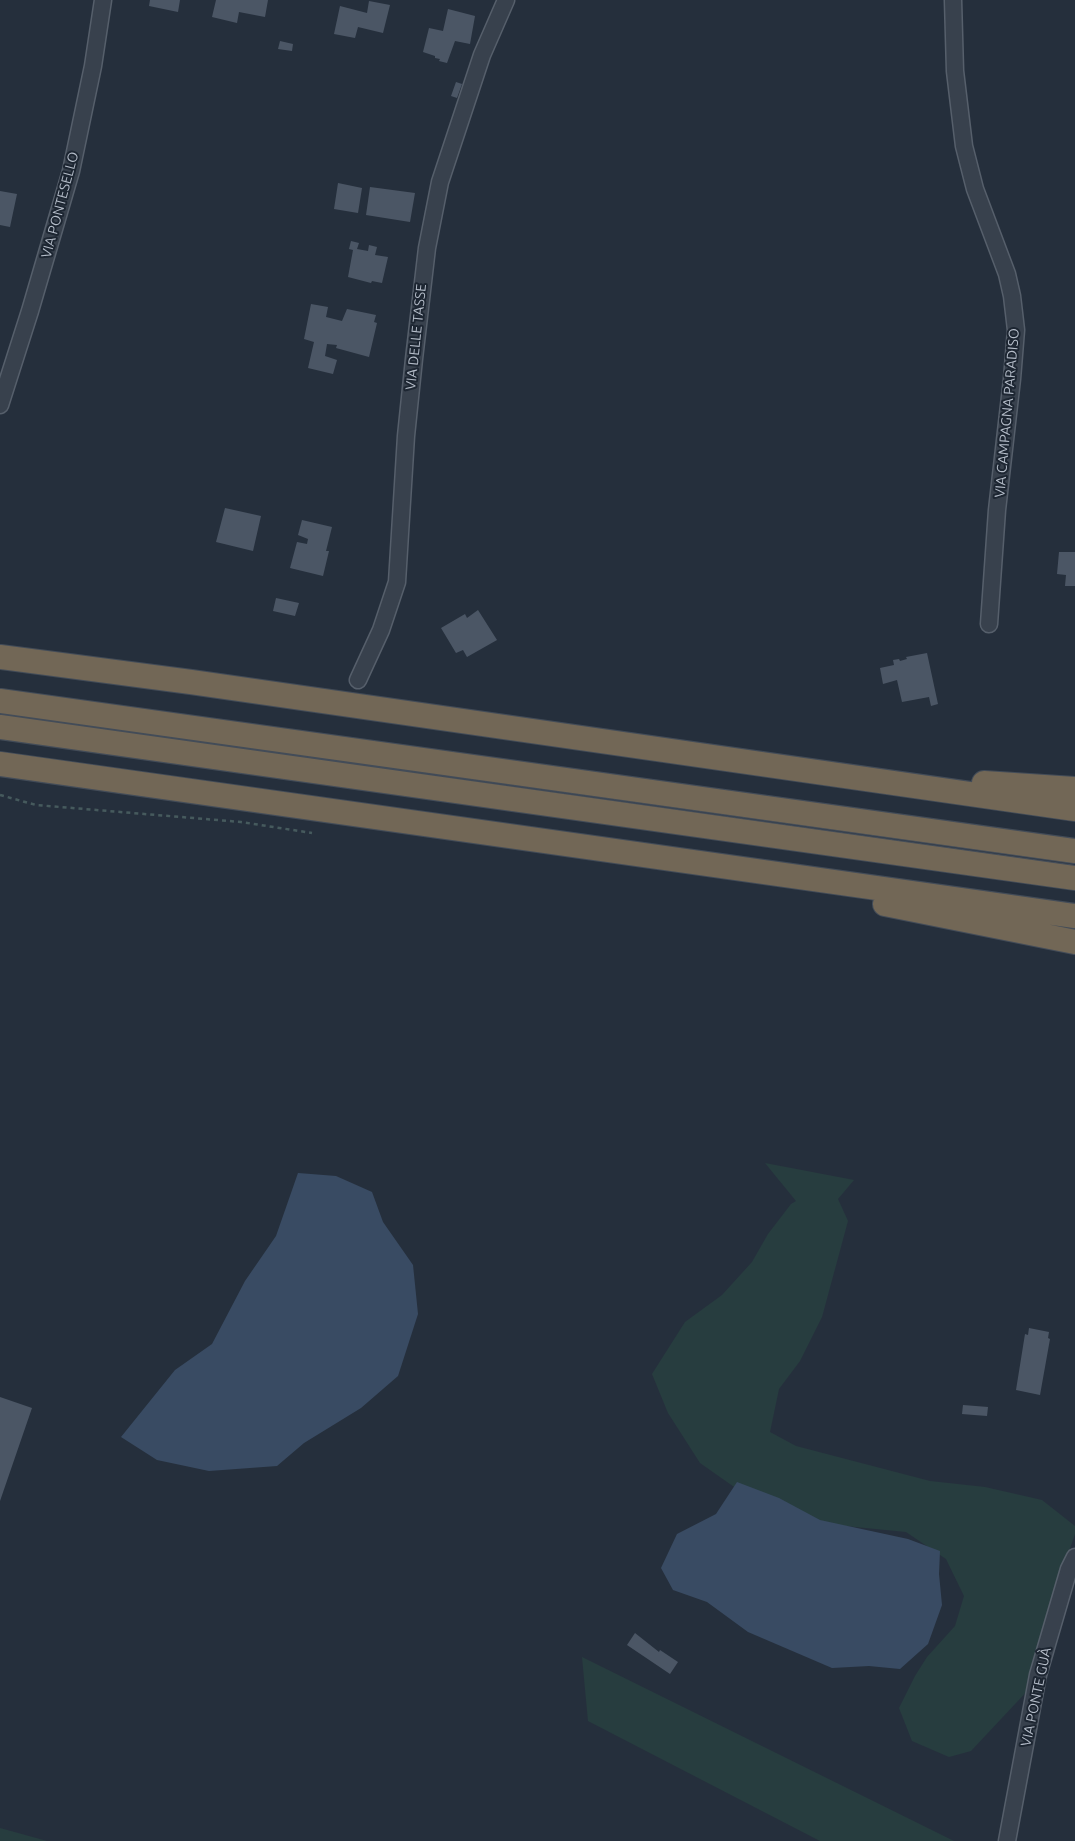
<!DOCTYPE html>
<html>
<head>
<meta charset="utf-8">
<style>
  body { margin:0 }
  canvas { display:block; background:#252f3c }
</style>
</head>
<body>
<canvas width="1075" height="1841"></canvas>
<script>
const ctx = document.querySelector('canvas').getContext('2d');
ctx.lineJoin = 'round';
function paint(path, color) {
  ctx.fillStyle = color;
  ctx.fill(path, 'evenodd');
}
function poly(rows) {
  const path = new Path2D();
  for (const r of rows) {
    path.moveTo(r[0], r[1]);
    for (let i = 2; i < r.length; i += 2) path.lineTo(r[i], r[i + 1]);
  }
  return path;
}
function strokePath(path, color, width, dash) {
  ctx.strokeStyle = color;
  ctx.lineWidth = width;
  ctx.lineCap = dash ? 'butt' : 'round';
  ctx.setLineDash(dash || []);
  ctx.stroke(path);
}
function drawText(font, color, halo, rows, align = 'center') {
  ctx.font = font + ' Ubuntu,sans-serif';
  ctx.lineWidth = 4;
  ctx.setLineDash([]);
  ctx.textBaseline = 'middle';
  ctx.strokeStyle = halo;
  ctx.fillStyle = color;
  for (const [text, x, y, turn = 0] of rows) {
    ctx.save();
    ctx.translate(x, y);
    ctx.rotate((+turn || 0) * Math.PI / 180);
    ctx.textAlign = isNaN(turn) ? turn : align;
    if (halo) ctx.strokeText(text, 0, 0);
    ctx.fillText(text, 0, 0);
    ctx.restore();
  }
}
paint(poly([
  [765,1163,854,1180,838,1199,848,1221,822,1317,800,1361,779,1389,770,1432,796,1446,930,1481,985,1487,1042,1500,1075,1526,1075,1534,1058,1583,1031,1687,971,1751,949,1757,912,1741,899,1708,915,1676,927,1657,955,1626,964,1596,946,1559,906,1532,805,1522,747,1496,700,1463,668,1413,652,1374,685,1322,722,1295,752,1262,768,1234,791,1204,796,1201],
  [582,1657,954,1841,820,1841,588,1721],
  [0,1828,47,1841,0,1841]
]), '#273d3f');
paint(poly([
  [298,1173,336,1176,372,1192,383,1222,413,1265,418,1314,398,1376,361,1408,304,1443,277,1466,209,1471,157,1460,121,1437,175,1370,212,1344,245,1281,276,1236],
  [737,1482,779,1498,820,1520,908,1539,940,1551,939,1574,942,1605,928,1644,900,1669,869,1666,832,1668,748,1632,707,1602,673,1590,661,1568,677,1534,716,1514]
]), '#394b63');
paint(poly([
  [150,0,180,0,178,12,149,6],
  [216,0,268,0,265,17,239,12,237,23,212,17],
  [369,1,390,5,383,33,358,27,355,38,334,34,340,6,367,13],
  [448,9,475,16,470,44,455,41,447,63,439,61,440,59,435,58,435,56,423,52,429,28,443,31],
  [280,41,293,44,292,51,278,49],
  [456,82,462,84,457,98,451,96],
  [338,183,362,188,358,213,334,209],
  [370,187,415,193,410,222,366,215],
  [0,191,17,194,10,227,0,225],
  [351,241,359,243,357,249,368,251,369,245,377,247,375,255,388,257,382,283,372,281,371,283,348,277,353,250,349,249],
  [311,304,328,307,326,317,342,321,347,309,376,315,374,322,377,323,369,357,336,348,337,345,327,344,325,356,337,360,333,374,308,368,314,342,304,339],
  [225,508,261,516,253,551,216,542],
  [302,520,332,527,326,551,329,551,323,576,290,568,297,542,307,544,308,539,298,535],
  [1059,552,1075,552,1075,586,1065,586,1066,575,1057,574],
  [276,598,299,603,295,616,273,611],
  [478,610,497,640,467,657,463,650,456,653,441,628,465,614,467,618],
  [927,653,938,704,931,706,929,697,902,702,897,680,883,684,880,668,894,665,893,660,899,659,900,661,907,659,906,657],
  [1029,1328,1049,1332,1048,1338,1050,1339,1040,1395,1016,1390,1025,1334,1028,1335],
  [0,1397,32,1408,0,1501],
  [963,1405,988,1407,987,1416,962,1414],
  [635,1633,659,1652,660,1650,678,1662,670,1674,627,1645]
]), '#4b5665');
const minor = poly([
  [953,0,955,71,964,146,975,189,1007,274,1012,296,1016,330,1012,379,997,510,989,624],
  [0,405,30,311,71,171,93,66,103,0],
  [358,680,381,630,397,582,406,436,414,359,427,248,440,182,482,55,506,0],
  [1007,1841,1038,1675,1069,1569,1075,1557]
]);
const highway = poly([
  [0,657,191,682,1075,809],
  [0,701,1075,851],
  [0,727,1075,878],
  [0,764,1075,916],
  [984,783,1075,789],
  [885,904,1075,942]
]);
strokePath(minor, '#565f6b', 19);
strokePath(highway, '#434c58', 26);
strokePath(poly([
  [0,795,36,805,241,822,312,833]
]), '#465a5d', 2.5, [4, 4]);
strokePath(minor, '#38414d', 16);
strokePath(highway, '#726756', 24);
drawText('14px', '#b4bcc8', '#1d2632', [
  ["VIA PONTESELLO",60,205,-75],
  ["VIA DELLE TASSE",416,337,-84],
  ["VIA CAMPAGNA PARADISO",1007,413,-85],
  ["VIA PONTE GUÀ",1036,1697,-78]
]);
</script>
</body>
</html>
